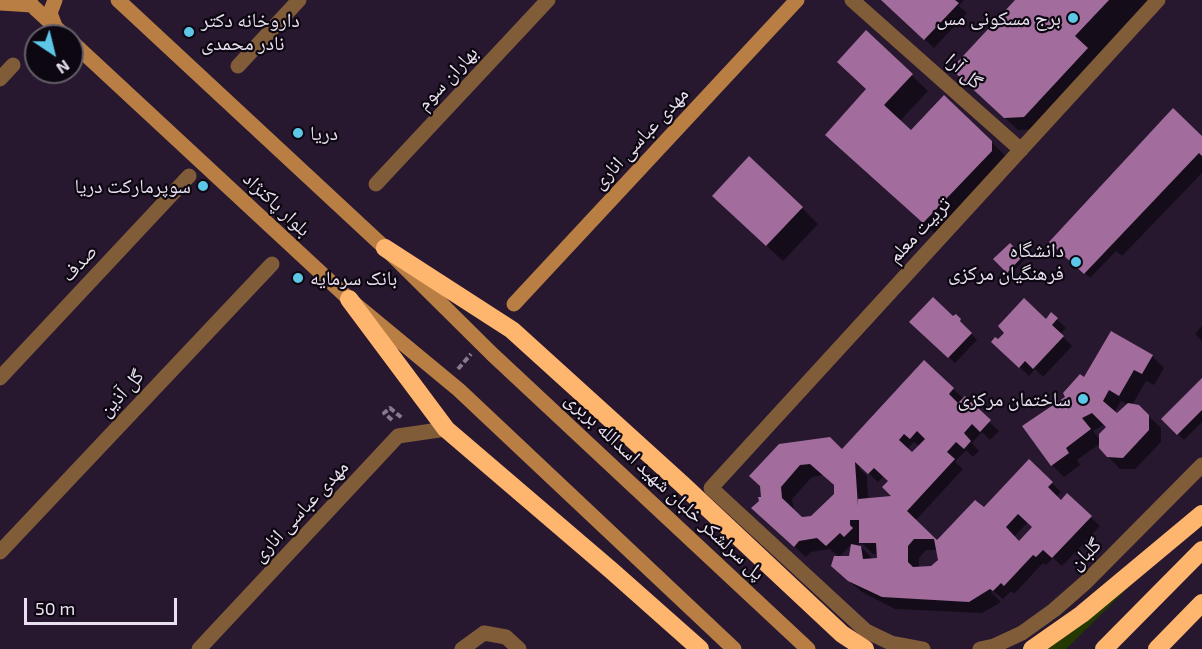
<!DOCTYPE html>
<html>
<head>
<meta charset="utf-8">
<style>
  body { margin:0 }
  #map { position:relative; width:1202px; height:649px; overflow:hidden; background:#271830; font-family:"Exo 2",sans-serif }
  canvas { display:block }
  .north { position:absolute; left:24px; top:24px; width:60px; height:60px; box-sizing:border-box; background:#0c0710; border:2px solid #645e6a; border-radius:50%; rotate:145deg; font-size:16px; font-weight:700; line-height:24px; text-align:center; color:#e9e0f0 }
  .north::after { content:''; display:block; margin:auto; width:21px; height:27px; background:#5cc7e7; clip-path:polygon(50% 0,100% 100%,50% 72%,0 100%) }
  .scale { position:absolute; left:24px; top:598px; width:153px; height:27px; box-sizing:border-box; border:3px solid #e9e0f0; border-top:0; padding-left:8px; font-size:18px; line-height:21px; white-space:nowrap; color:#e9e0f0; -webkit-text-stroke:4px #0c0710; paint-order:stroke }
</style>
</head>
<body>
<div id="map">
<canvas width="1202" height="649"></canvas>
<div class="north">N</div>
<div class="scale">50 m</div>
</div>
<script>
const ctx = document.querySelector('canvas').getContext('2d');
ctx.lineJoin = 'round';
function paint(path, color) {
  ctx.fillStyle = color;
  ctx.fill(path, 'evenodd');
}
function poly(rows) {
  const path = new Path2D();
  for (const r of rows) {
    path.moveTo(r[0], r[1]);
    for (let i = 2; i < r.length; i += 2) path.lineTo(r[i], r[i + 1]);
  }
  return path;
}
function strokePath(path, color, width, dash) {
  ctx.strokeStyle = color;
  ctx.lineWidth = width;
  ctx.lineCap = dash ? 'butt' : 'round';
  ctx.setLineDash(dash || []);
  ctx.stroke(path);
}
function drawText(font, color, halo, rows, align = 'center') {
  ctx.font = font + ' "Exo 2","Noto Naskh Arabic",sans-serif';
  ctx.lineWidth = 4.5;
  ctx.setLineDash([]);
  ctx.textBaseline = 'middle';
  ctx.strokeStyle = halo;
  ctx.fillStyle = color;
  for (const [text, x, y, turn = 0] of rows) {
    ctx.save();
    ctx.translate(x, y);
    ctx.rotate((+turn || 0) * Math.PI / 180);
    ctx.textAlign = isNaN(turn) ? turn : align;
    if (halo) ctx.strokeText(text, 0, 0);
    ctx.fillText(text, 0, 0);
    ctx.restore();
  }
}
paint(poly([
  [1153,563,1066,649,1045,649]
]), '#233900');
paint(poly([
  [883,0,964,0,959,6,967,13,934,48],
  [1017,0,1151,0,1037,129,1018,130,965,81],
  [866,32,928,91,899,122,911,132,991,142,1008,158,940,238,843,150,868,89],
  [1202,138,1202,173,1122,256,1116,251,1090,278,1057,247],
  [802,208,818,224,783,261,730,212],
  [1010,245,1025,259,1011,274,995,259],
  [1051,314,1066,328,1060,334,1072,346,1043,377,1035,369,1029,376,1002,351,998,342,1046,321],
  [956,316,977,340,955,363,911,322,953,318],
  [1202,326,1202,341,1195,334],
  [1152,356,1164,368,1154,385,1146,381,1132,405,1138,406,1161,428,1161,442,1135,469,1120,469,1100,448,1101,443,1077,460,1080,465,1064,477,1052,465,1067,398,1085,380],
  [1121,401,1128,405,1117,415,1114,413],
  [1105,424,1109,427,1101,441,1093,431],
  [1202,381,1202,422,1184,440,1163,419],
  [953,389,999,431,990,440,982,432,972,443,979,451,973,457,966,450,955,462,963,469,915,521,938,542,984,509,1052,483,1061,492,1056,497,1061,502,1067,495,1100,526,1062,566,1053,558,1046,565,1043,563,1014,594,1011,591,1003,599,992,590,991,592,1001,602,982,613,895,609,862,592,845,578,852,544,839,557,830,549,811,552,806,557,764,520,761,486,752,476,842,451],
  [914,442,919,446,912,454,907,449],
  [861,466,878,482,884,476,890,481,894,498,868,500,867,476,859,468],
  [823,475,835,486,835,494,812,518,802,518,794,511,792,499,812,477],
  [1028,522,1034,527,1019,543,1014,537],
  [862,543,873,554,878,554,879,559,873,559,861,547,858,547],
  [926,550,938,550,940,561,932,568,919,569,919,558]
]), '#0007');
paint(poly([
  [881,0,955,0,959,3,924,40],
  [1015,0,1109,0,1075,36,1088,48,1024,117,1004,118,951,69],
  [866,30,913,74,884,105,911,130,944,95,992,141,992,151,923,223,825,135,866,89,837,62],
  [1173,108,1202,136,1202,156,1199,153,1084,274,1049,242],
  [749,156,803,207,766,246,712,196],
  [1010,243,1023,256,1007,273,993,259],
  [933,297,953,316,956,314,961,319,960,321,972,333,948,358,909,322],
  [1024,298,1046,319,1051,312,1058,318,1052,325,1064,336,1033,369,1025,361,1019,368,991,342,995,337,998,339,1004,333,998,326],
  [1111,331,1153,355,1142,374,1134,370,1119,396,1109,390,1103,401,1117,413,1128,403,1139,405,1149,415,1149,430,1123,458,1107,457,1099,448,1099,434,1106,427,1092,413,1082,418,1091,429,1066,448,1069,453,1051,466,1022,426,1065,397,1063,393,1080,374,1084,377],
  [924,360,954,388,949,394,958,403,965,396,991,420,980,432,972,424,964,433,971,441,964,449,956,442,947,452,955,459,907,511,937,540,975,500,984,507,1029,459,1053,482,1048,487,1061,500,1067,493,1092,516,1052,558,1043,550,1036,557,1033,555,1004,586,1001,583,993,591,990,589,969,602,882,597,848,581,831,566,834,556,849,556,851,544,861,546,863,559,877,558,876,543,859,543,859,520,850,520,850,525,853,528,844,537,840,533,826,546,817,538,799,541,794,547,751,508,759,501,758,497,761,497,760,486,749,476,779,444,830,437,842,449],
  [917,431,925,439,912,452,899,440,904,434,910,439],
  [855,462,868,474,874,468,888,481,882,487,891,496,858,499,858,506],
  [810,464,834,485,834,494,811,516,802,517,782,498,781,487,800,465],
  [1018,514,1032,527,1019,541,1006,527],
  [914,539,934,539,938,560,931,566,913,567,908,562,908,546],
  [1202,378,1202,410,1177,435,1161,419]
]), '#a26d9c');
strokePath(poly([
  [458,369,471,354],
  [392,420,384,413,390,408,402,418]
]), '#867a8e', 4, [6, 3]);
strokePath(poly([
  [852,0,1021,150],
  [238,66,299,0],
  [0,79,13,65],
  [376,184,548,0],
  [0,378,189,176],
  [0,552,272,264],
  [199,649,398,436,446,429],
  [462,649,484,633,506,637,519,649],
  [923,649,891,643,866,631,711,488,1158,0],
  [980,649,994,646,1022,633,1054,610,1086,582,1202,465]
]), '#805c39', 15);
strokePath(poly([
  [26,0,65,36],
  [118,0,385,248,492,354,808,649],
  [0,3,32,5],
  [55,26,50,13,55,0],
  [72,42,349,299,459,390,734,649],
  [514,304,797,0]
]), '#b87e43', 15);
strokePath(poly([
  [385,248,512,330,683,485,842,634,865,649],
  [349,299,446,429,612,571,700,649],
  [1032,649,1082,614,1202,514],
  [1104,649,1202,550],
  [1157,649,1202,603]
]), '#feb56e', 18);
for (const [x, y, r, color] of [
  [1073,18,6,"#5cc7e7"],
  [189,32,6,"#5cc7e7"],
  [298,133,6,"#5cc7e7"],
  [203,186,6,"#5cc7e7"],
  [1076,262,6,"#5cc7e7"],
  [298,278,6,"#5cc7e7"],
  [1083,399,6,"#5cc7e7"]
]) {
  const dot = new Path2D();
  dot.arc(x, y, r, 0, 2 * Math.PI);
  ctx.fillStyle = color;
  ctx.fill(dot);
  strokePath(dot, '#0c0710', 2);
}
drawText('20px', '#e9e0f0', '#0c0710', [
  ["برج مسکونی مس",1061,18],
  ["داروخانه دکتر",201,20,"left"],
  ["نادر محمدی",201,43,"left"],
  ["دریا",310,133,"left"],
  ["سوپرمارکت دریا",191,186],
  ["دانشگاه",1064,250],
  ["فرهنگیان مرکزی",1064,273],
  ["بانک سرمایه",310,278,"left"],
  ["ساختمان مرکزی",1071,399]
], 'right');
drawText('20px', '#e9e0f0', '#0c0710', [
  ["گل آرا",964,71,42],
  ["بهاران سوم",447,78,-47],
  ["مهدی عباسی اناری",640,138,-47],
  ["بلوار پاکنژاد",277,204,43],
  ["تربیت معلم",919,230,-47],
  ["صدف",79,263,-47],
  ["گل آذین",121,393,-47],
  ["پل سرلشکر خلبان شهید اسدالله بربری",665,486,43],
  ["مهدی عباسی اناری",300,511,-47],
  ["گلبان",1085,554,-44]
]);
</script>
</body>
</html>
